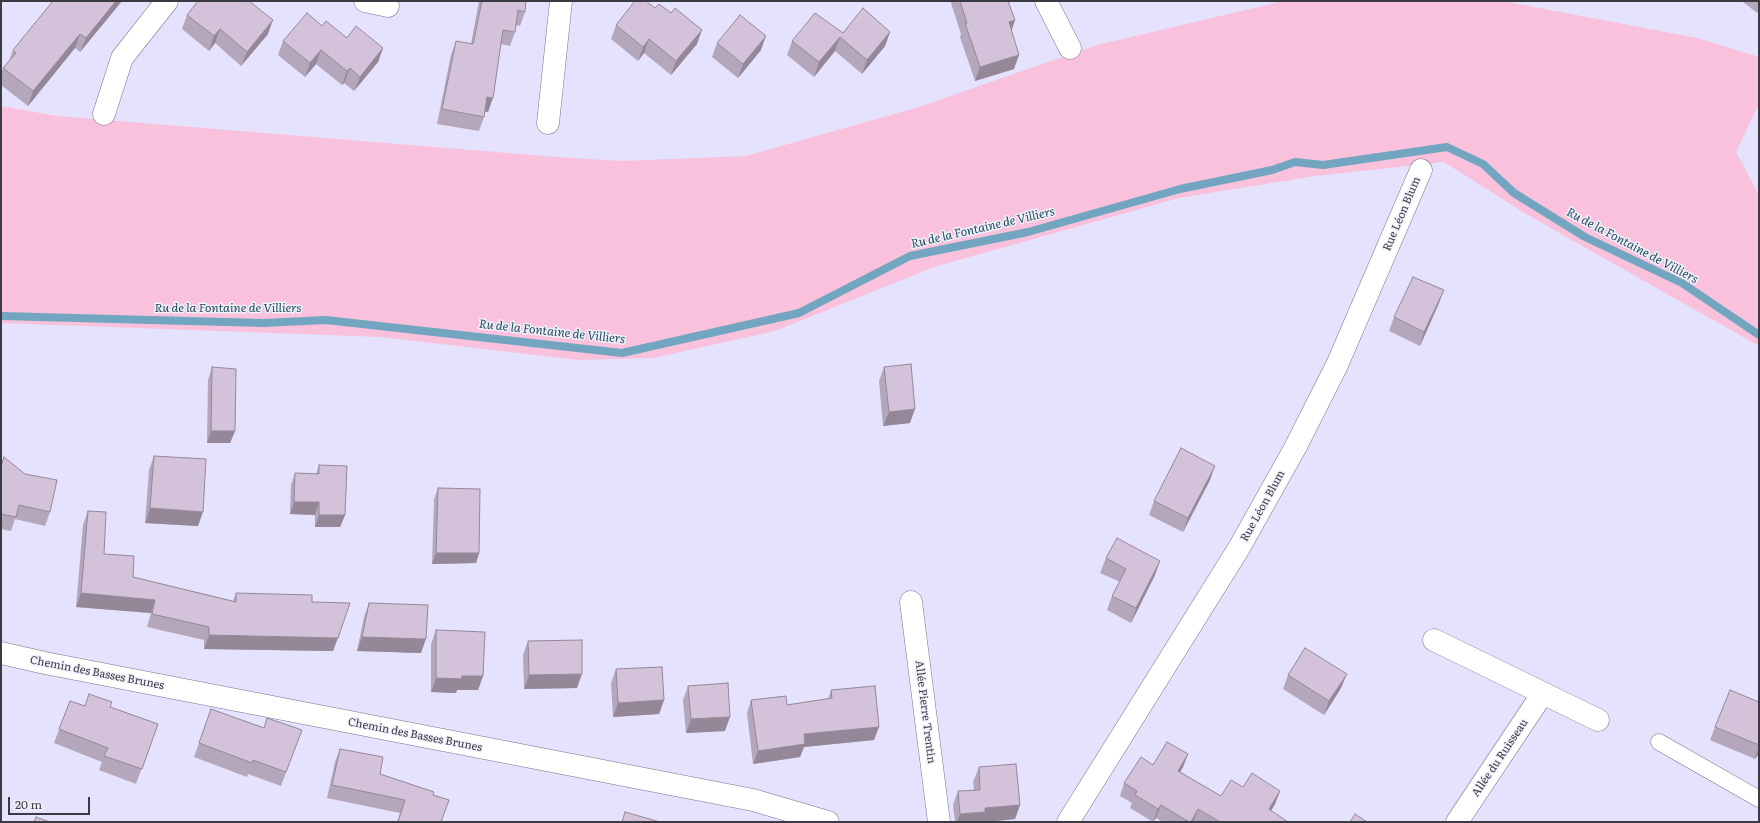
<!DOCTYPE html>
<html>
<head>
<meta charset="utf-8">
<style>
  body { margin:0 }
  #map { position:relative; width:1760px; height:823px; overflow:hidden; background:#e4e2fd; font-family:Literata,serif }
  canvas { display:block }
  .frame { position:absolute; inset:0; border:2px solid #3a3a44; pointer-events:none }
  .scale { position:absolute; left:8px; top:797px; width:82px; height:18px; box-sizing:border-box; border:2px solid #3a3a44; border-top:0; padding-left:5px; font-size:12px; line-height:14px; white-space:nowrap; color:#3a3a44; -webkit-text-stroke:3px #f2f2fc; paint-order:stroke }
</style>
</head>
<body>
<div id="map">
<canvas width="1760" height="823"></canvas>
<div class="frame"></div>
<div class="scale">20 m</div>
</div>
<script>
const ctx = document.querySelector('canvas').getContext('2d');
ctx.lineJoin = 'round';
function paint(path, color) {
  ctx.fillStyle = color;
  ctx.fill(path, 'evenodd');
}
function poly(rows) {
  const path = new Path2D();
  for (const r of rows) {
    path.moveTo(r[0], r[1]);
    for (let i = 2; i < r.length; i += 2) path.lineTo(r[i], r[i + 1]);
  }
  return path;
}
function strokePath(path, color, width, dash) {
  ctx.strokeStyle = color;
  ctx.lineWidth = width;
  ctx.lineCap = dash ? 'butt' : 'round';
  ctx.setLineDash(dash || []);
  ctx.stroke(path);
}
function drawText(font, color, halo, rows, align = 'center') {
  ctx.font = font + ' Literata,serif';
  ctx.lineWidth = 3;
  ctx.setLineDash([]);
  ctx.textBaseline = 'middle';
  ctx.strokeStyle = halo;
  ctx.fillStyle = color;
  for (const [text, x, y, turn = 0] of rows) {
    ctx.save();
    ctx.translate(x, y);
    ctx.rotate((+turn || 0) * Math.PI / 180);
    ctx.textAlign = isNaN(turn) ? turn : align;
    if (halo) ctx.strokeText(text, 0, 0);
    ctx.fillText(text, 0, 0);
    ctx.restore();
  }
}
paint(poly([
  [1284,1,1503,1,1697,38,1759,57,1759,104,1736,152,1759,195,1759,346,1526,214,1444,162,1315,176,1179,198,934,267,775,331,653,358,578,360,381,337,1,323,1,106,57,116,557,157,621,161,746,156,919,107,1097,45]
]), '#f9c1dc');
strokePath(poly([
  [1,316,264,323,326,320,622,353,799,313,910,256,1028,232,1180,189,1272,170,1295,162,1323,165,1447,147,1483,164,1514,193,1585,237,1682,283,1759,335]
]), '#72a6c0', 8);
const lane = poly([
  [1659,742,1759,799]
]);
const street = poly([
  [365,1,388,6],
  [1046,1,1070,48],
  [104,114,122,58,167,1],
  [548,123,561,1],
  [911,602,939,822],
  [1434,640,1598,720],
  [1,653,45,663,753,800,828,822],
  [1068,822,1239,548,1295,448,1337,365,1421,170],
  [1457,822,1543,693]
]);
strokePath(lane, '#76748c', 17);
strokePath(street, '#76748c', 23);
strokePath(lane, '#fff', 16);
strokePath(street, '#fff', 22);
paint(poly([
  [122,1,80,52,75,48,28,106,1,85,1,73,3,68,9,61,13,50],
  [479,1,526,1,525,12,520,26,516,25,515,32,510,46,501,44,488,112,485,111,484,117,479,131,437,124,451,55,456,41,471,44],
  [952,1,1008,1,1015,20,1012,30,1014,69,975,81,960,37,961,34,951,3],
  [1742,1,1759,1,1759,11,1757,13],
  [655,8,671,13,697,44,671,75,644,53,638,61,611,39,616,25],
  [187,15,268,34,241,66,215,43,209,51,182,29],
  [322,26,347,38,383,48,378,62,354,91,344,83,342,85,316,64,305,77,278,55,283,41],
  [890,32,885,46,862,74,835,51,814,77,787,55,792,41,843,33],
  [717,43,761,50,738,78,712,57],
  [1439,303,1420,346,1389,331,1394,317],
  [212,367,235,431,230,443,207,443,208,380],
  [884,367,910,423,883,426,879,381],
  [154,456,198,526,145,523,149,470],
  [4,457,50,512,45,526,15,519,11,531,1,529,1,465],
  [319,465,345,515,340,527,315,527,315,515,290,514,291,485,295,473,316,474],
  [1210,480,1183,532,1149,515,1154,501],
  [438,488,479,553,476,563,432,564,434,499],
  [88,511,104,554,133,577,233,601,236,593,312,602,333,651,204,649,204,640,147,627,151,613,76,607,83,525],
  [1106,558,1155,575,1131,623,1107,610,1112,596,1120,582,1100,573],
  [369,603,421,653,357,651,364,617],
  [436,630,483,676,478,690,457,690,456,693,431,692,431,644],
  [528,641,577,688,524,689,523,655],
  [616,669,664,700,659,714,613,717,611,683],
  [1288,675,1341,688,1324,715,1283,689],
  [688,686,725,731,686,733,683,700],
  [831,690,874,740,804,747,800,757,753,764,747,713,751,700,787,705,828,699],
  [70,701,85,706,110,707,158,724,136,784,99,770,102,762,54,743],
  [1759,702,1759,754,1755,759,1710,740,1715,727],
  [211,709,264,728,302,730,281,786,248,774,247,777,194,757],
  [340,749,380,774,433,795,441,822,397,822,400,813,327,798,335,762],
  [1188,754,1183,767,1180,772,1221,796,1243,787,1280,791,1275,804,1271,811,1288,822,1163,822,1156,818,1153,822,1130,808,1132,803,1120,796,1124,783,1153,765],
  [979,767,1020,805,1015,819,985,822,955,822,953,805,958,791,974,790,973,782]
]), '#b5a7bb');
paint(poly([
  [116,1,122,1,80,52,86,38],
  [273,20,268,34,241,66,247,52],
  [1015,20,1010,34,1009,22],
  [220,29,215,43,209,51,214,36],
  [702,30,697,44,671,75,676,61],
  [890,32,885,46,862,74,867,60],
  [80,34,75,48,28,106,33,91],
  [766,36,761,50,738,78,743,64],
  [840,37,835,51,814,77,819,62],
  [649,39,644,53,638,61,643,47],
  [383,48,378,62,354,91,360,77],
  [321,50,316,64,305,77,310,63],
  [1019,55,1014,69,975,81,980,67],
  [350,68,344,83,342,85,347,71],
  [487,97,493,98,488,112,482,111],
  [1444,290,1439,303,1420,346,1424,332],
  [915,409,910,423,883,426,889,412],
  [211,431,235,431,230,443,207,443],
  [1215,466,1210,480,1183,532,1188,518],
  [294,502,319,502,315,515,290,514],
  [150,508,203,512,198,526,145,523],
  [319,515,345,515,340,527,315,527],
  [436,553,479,553,476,563,432,564],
  [1160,561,1155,575,1131,623,1136,608],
  [81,593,155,600,151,613,76,607],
  [209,635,338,638,333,651,204,649],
  [362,637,426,639,421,653,357,651],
  [582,674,577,688,524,689,529,675],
  [1347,674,1341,688,1324,715,1329,701],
  [462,676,483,676,478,690,457,690,456,693,431,692,436,678],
  [664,700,659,714,613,717,618,703],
  [730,717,725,731,686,733,691,719],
  [879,727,874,740,804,747,800,757,753,764,758,751,804,734],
  [1759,747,1759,754,1755,759],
  [1188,754,1183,767,1173,784,1178,771],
  [1280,791,1275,804,1264,822,1269,809],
  [1020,805,1015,819,985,822,957,822,960,814,985,808],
  [1161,805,1156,818,1153,822,1158,809],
  [1198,809,1193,822,1191,822]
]), '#948898');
const building = poly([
  [53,1,116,1,86,38,80,34,33,91,3,68,16,53,13,50,53,1],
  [198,1,240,1,242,2,243,1,249,1,273,20,247,52,220,29,214,36,187,15,198,1],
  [482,1,526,1,525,12,518,10,515,32,503,30,493,98,487,97,484,117,442,109,456,41,473,44,482,1],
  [635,1,646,1,655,8,659,4,671,13,675,8,702,30,676,61,649,39,643,47,616,25,635,1],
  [960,1,1008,1,1015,20,1009,22,1019,55,980,67,965,23,967,23,960,1],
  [863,8,890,32,867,60,840,37,819,62,792,41,815,13,843,33,863,8],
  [307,13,322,26,326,21,347,38,356,26,383,48,360,77,350,68,347,71,321,50,310,63,283,41,307,13],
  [740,15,766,36,743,64,717,43,740,15],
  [1413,277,1444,290,1424,332,1394,317,1413,277],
  [911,364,915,409,889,412,884,367,911,364],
  [212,367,236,369,235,431,211,431,212,367],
  [1181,448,1215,466,1188,518,1154,501,1181,448],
  [154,456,206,459,203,512,150,508,154,456],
  [4,457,25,474,57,480,50,512,19,505,16,517,1,514,1,466,4,457],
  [319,465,347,466,345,515,319,515,319,502,294,502,295,473,319,474,319,465],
  [438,488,480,489,479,553,436,553,438,488],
  [88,511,106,512,104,554,134,556,133,577,236,602,236,593,312,595,312,602,350,603,338,638,209,635,209,627,152,614,155,600,81,593,88,511],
  [1117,538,1160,561,1136,608,1112,596,1126,569,1106,558,1117,538],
  [369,603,428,605,426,639,362,637,369,603],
  [436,630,485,632,483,676,462,676,461,679,436,678,436,630],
  [582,640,582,674,529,675,528,641,582,640],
  [1305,648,1347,674,1329,701,1288,675,1305,648],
  [662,667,664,700,618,703,616,669,662,667],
  [728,683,730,717,691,719,688,686,728,683],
  [875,686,879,727,804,734,805,744,758,751,751,700,786,696,787,705,832,698,831,690,875,686],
  [1730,690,1759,702,1759,745,1715,727,1730,690],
  [89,694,112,702,110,707,158,724,142,769,104,756,108,748,59,729,70,701,85,706,89,694],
  [211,709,264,728,267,718,302,730,286,772,253,760,252,763,199,743,211,709],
  [1167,742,1188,754,1178,771,1221,796,1231,780,1243,787,1252,773,1280,791,1269,809,1288,822,1220,822,1198,809,1191,822,1189,822,1161,805,1158,809,1135,795,1137,791,1124,783,1141,757,1153,765,1167,742],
  [340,749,383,757,380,774,434,792,433,795,449,800,441,822,398,822,405,800,332,785,340,749],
  [1016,764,1020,805,985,808,985,812,960,814,958,791,980,790,979,767,1016,764],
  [625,812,660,822,622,822,625,812],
  [1355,814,1367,822,1350,822,1355,814],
  [36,817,50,822,34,822,36,817]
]);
paint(building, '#d3c2d9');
strokePath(building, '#948898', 1);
drawText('11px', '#3a3a44', '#f2f2fc', [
  ["Rue Léon Blum",1402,214,-67],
  ["Rue Léon Blum",1263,506,-61],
  ["Chemin des Basses Brunes",97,673,11],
  ["Allée Pierre Trentin",925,712,83],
  ["Chemin des Basses Brunes",415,735,11],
  ["Allée du Ruisseau",1500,758,-56]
]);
drawText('italic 12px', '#214b5d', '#f2f2fc', [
  ["Ru de la Fontaine de Villiers",983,228,-13],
  ["Ru de la Fontaine de Villiers",1632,246,28],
  ["Ru de la Fontaine de Villiers",228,308],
  ["Ru de la Fontaine de Villiers",552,332,6]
]);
</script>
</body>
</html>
